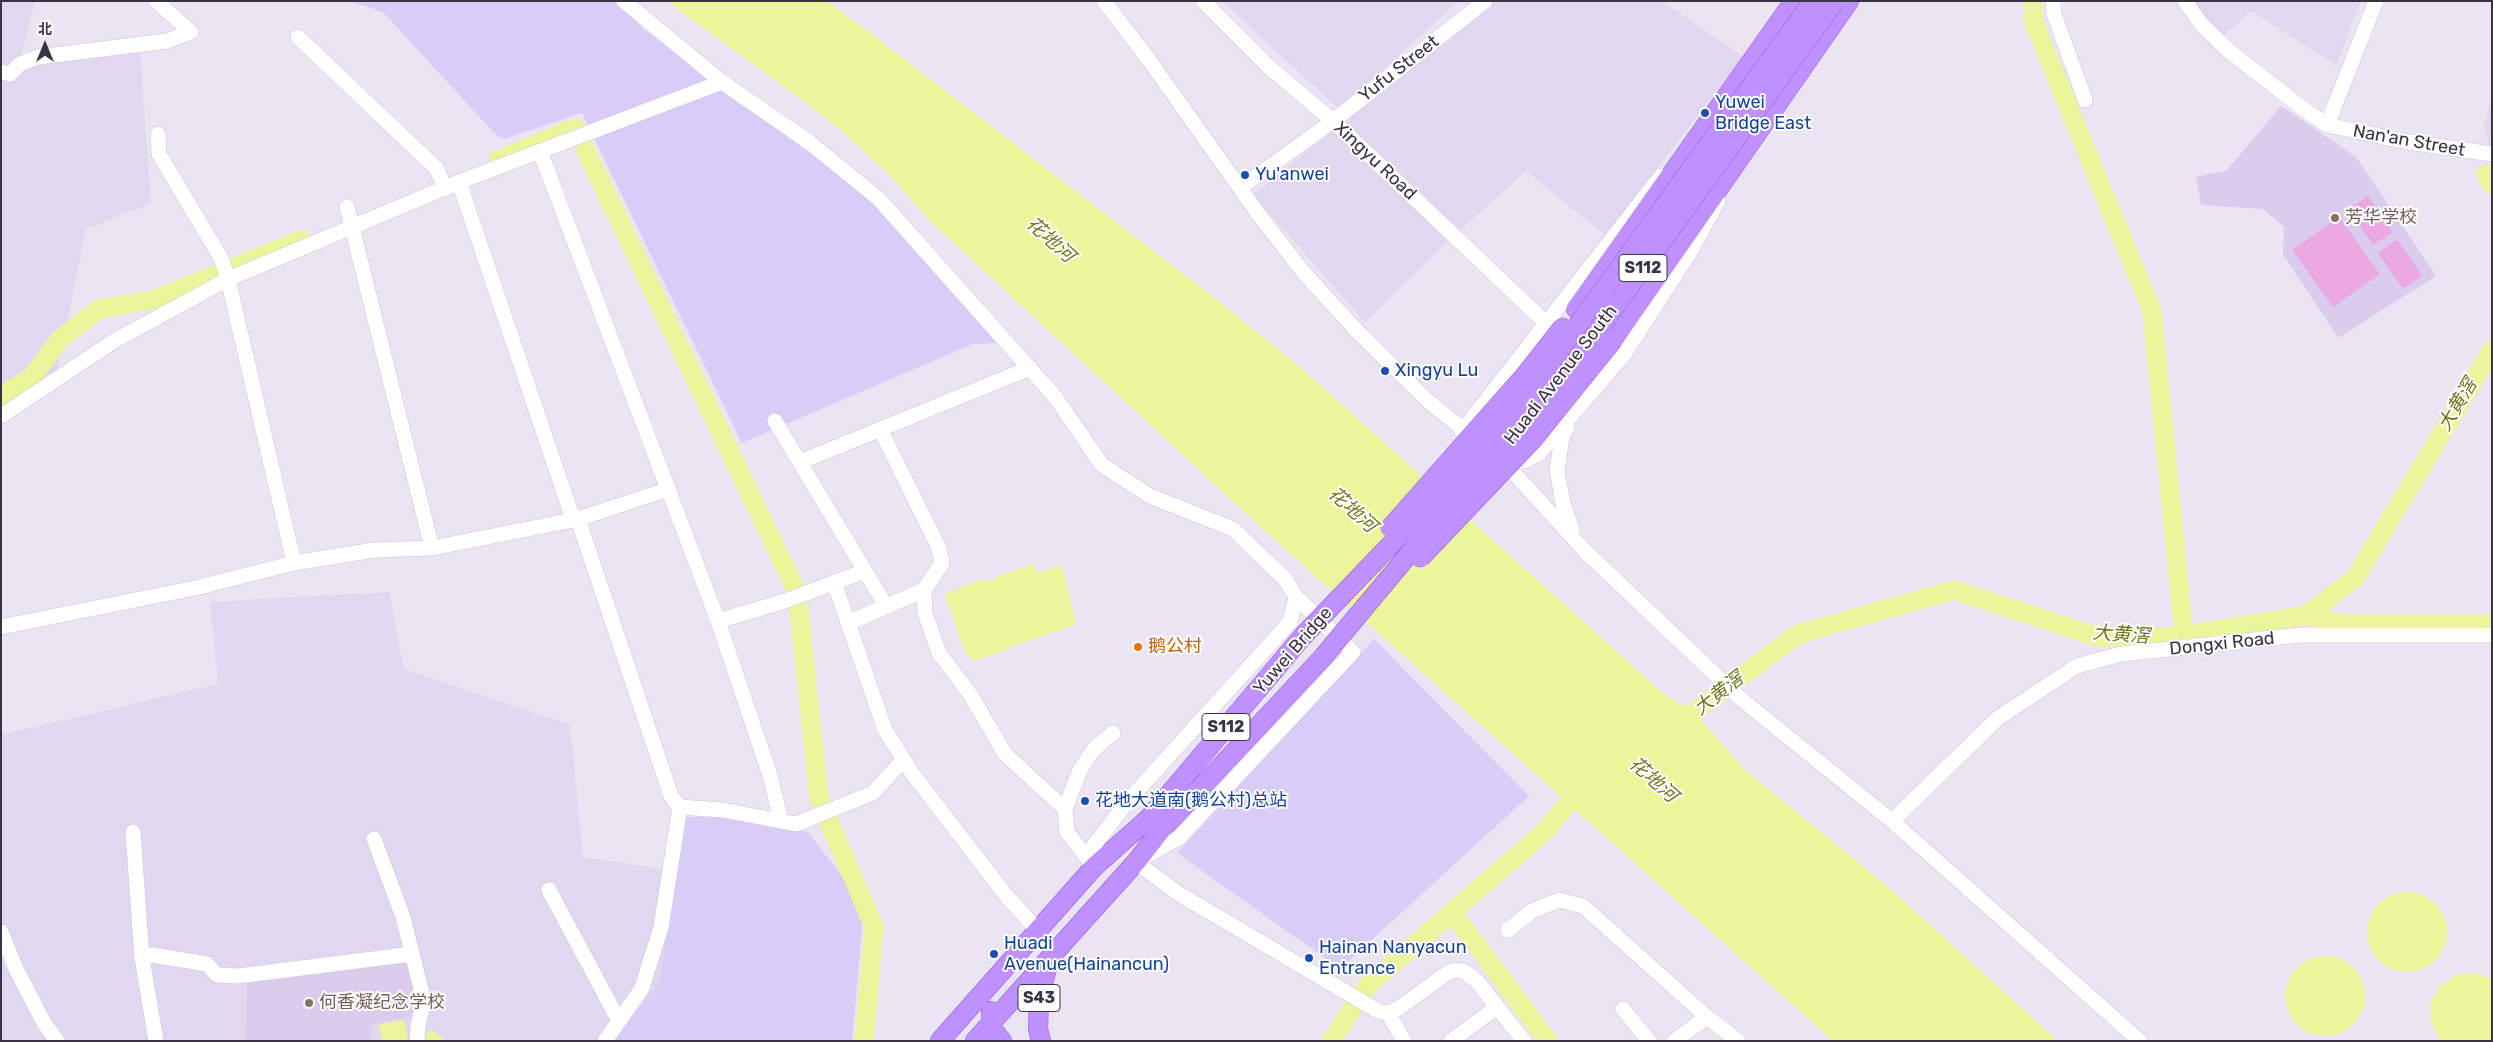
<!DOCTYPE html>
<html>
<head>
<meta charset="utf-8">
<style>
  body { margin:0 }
  #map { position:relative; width:2493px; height:1042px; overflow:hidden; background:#eae4f3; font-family:Rubik,"Noto Sans SC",sans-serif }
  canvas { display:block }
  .frame { position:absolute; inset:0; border:2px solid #393346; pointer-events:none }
  .north { position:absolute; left:20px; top:20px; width:50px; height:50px; -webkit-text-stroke:4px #fff; paint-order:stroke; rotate:0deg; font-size:14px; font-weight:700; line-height:20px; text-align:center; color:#393346 }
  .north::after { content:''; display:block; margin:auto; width:18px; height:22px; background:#393346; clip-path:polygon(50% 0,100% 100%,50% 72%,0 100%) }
</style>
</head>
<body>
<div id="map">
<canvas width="2493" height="1042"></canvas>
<div class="frame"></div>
<div class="north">北</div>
</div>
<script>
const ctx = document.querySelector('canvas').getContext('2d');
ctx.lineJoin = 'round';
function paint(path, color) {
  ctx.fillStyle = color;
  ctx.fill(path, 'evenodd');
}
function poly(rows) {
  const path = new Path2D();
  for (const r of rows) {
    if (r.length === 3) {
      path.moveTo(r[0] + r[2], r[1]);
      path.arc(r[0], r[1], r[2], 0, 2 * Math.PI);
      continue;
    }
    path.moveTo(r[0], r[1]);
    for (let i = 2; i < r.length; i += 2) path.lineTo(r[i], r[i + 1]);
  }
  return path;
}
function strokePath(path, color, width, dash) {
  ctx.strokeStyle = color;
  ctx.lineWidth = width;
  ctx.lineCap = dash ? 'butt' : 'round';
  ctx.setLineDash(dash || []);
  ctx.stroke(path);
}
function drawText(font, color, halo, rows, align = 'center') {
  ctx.font = font + ' Rubik,"Noto Sans SC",sans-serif';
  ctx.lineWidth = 4;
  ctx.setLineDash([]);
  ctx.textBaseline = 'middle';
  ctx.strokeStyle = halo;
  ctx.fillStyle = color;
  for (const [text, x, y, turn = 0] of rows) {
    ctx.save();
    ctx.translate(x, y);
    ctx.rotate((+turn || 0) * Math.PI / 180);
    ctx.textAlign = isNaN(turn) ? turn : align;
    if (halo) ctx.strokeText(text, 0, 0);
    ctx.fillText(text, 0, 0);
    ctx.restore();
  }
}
paint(poly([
  [1,1,35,1,22,54,140,51,151,203,86,229,57,371,1,409],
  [1222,1,1457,1,1458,2,1339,109],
  [1495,1,1662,1,1743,57,1605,235,1526,171,1448,241,1365,322,1253,195],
  [2183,1,2361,1,2336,65,2251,11,2210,48],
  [2492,96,2492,156,2484,126],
  [389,592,404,669,570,725,583,857,676,871,659,983,613,1041,1,1041,1,735,218,684,210,602]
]), '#e1d8ef');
paint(poly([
  [349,1,615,1,643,29,879,205,998,343,973,344,742,443,582,113,505,139,497,136,383,12],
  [1374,639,1529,796,1340,969,1177,853],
  [685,817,719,817,808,832,851,888,863,918,852,1041,613,1041,659,983]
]), '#d9cdf8');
paint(poly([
  [2281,106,2356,157,2436,276,2338,338,2283,254,2284,227,2263,209,2201,205,2196,177,2227,170],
  [408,959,410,979,419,1001,409,1017,371,1025,370,1041,246,1041,247,978]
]), '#dbccee');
paint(poly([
  [2368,196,2393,232,2373,245,2348,209],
  [2339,217,2380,274,2333,307,2292,250],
  [2397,239,2422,276,2403,289,2378,253]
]), '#eba9e1');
paint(poly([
  [666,1,826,1,861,26,1221,303,1309,375,1665,695,1694,712,1744,769,1887,886,2058,1041,1833,1041,1265,531,929,220,889,174,843,132,805,102],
  [1034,564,1036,573,1062,566,1076,624,973,661,965,652,945,594,978,581,991,581,999,576],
  [2407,932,40],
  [2325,996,40],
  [2476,973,2492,979,2492,1041,2441,1041,2431,1022,2431,1002,2439,987,2456,975],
  [404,1020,408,1041,382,1041,379,1024],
  [431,1029,446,1041,422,1041]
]), '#ebf69a');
strokePath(poly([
  [2033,1,2034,23,2152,311,2184,636],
  [498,160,575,128,797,592,819,798,874,927,864,1041],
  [2492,175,2486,174,2492,185],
  [1,396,32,377,60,339,99,309,156,299,301,240],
  [2306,615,2343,624,2492,624],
  [1678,732,1694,712,1798,634,1954,590,2098,637,2174,637,2306,615,2355,578,2492,350],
  [1452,912,1548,1041],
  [1331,1041,1368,985,1542,834,1586,783]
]), '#ebf69a', 19);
const minor = poly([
  [624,1,722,82,809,142,879,199,1056,398,1102,465,1150,496,1233,529,1285,579,1296,597,1290,622,1128,801,1086,856],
  [1104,1,1149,60,1259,215,1304,273,1357,331,1429,402,1479,442],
  [1203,1,1269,67,1333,121,1546,323],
  [2053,1,2054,14,2085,100],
  [2185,1,2201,24,2229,51,2305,110,2327,125,2408,142,2492,154],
  [298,37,437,169,445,189],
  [1,72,10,74,20,64,38,57,167,41,191,32,156,1],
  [2327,125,2376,1],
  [158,134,159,154,221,258,228,279,294,563],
  [540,151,718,621,770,775,781,821],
  [459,182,571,513,578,519,671,796,680,807,723,810,796,824,873,793,903,760],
  [1240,188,1333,121,1485,1],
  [347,207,432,548],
  [1,416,114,341,228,279,459,182,722,82],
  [775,421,886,606],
  [1567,427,1562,438,1557,470,1563,504,1572,530],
  [1462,431,1661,176],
  [1501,459,1586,552,1741,699,1892,821,2140,1041],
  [1505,460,1524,461,1538,454,1625,353,1690,252,1718,201],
  [800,462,1030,368],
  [834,582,885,730,912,773,1008,898,1038,930],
  [924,590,925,613,939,653,970,694,1005,754,1065,809],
  [1296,597,1353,652,1180,837,1136,862,1179,894,1378,1011,1388,1013,1399,1008,1443,976,1454,970,1463,971,1476,980,1524,1041],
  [718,621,785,601,865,571],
  [848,623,924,590,942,563,938,546,880,429],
  [1,627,195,588,294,563,375,550,432,548,578,519,669,489],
  [1892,821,1998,718,2077,666,2121,654,2300,635,2492,635],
  [133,832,142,958,156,1041],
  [374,839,403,917,424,1001,418,1025,417,1041],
  [1091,863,1067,832,1065,809,1080,770,1094,749,1113,733],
  [549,890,619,1021],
  [1508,930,1532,911,1559,900,1583,906,1707,1017,1738,1041],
  [1,932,16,969,44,1023,57,1041],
  [142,958,152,955,207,964,217,975,238,976,412,954],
  [1623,1009,1649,1041],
  [1388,1013,1404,1041],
  [605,1041,642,988,661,927,680,807],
  [1451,1041,1497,1007],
  [1674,1041,1707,1017]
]);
const major = poly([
  [1576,309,1794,1],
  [1613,340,1849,1],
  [991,1011,992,1029,1002,1041],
  [940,1041,1094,867,1149,818,1303,636],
  [975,1041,1136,862,1161,830,1323,657],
  [1041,1041,1038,1029,1039,999,1049,961]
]);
strokePath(minor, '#cdc3dd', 16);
strokePath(major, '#9558ed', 20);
strokePath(minor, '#fff', 15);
strokePath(major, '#bf91ff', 19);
const majorBridge = poly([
  [1390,528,1526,374,1563,327],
  [1420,558,1534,438,1613,340],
  [1303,636,1423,511,1527,395,1813,1],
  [1323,657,1435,523,1541,406,1562,380,1835,1]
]);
strokePath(majorBridge, '#9558ed', 20, []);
strokePath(majorBridge, '#bf91ff', 19);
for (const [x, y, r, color] of [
  [1705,113,5,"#1a4fb4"],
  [1245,175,5,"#1a4fb4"],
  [2335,218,5,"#8d6e63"],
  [1385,371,5,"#1a4fb4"],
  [1138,647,5,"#e8710a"],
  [1085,801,5,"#1a4fb4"],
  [994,954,5,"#1a4fb4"],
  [1309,958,5,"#1a4fb4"],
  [309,1003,5,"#8d6e63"]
]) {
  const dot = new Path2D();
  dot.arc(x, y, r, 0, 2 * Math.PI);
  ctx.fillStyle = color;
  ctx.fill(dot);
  strokePath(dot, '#fff', 2);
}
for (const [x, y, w] of [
  [1643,268,48],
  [1226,727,48],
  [1039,998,42]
]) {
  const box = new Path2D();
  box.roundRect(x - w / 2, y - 13.5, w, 27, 4);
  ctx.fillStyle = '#fff';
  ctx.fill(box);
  strokePath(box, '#393346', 1);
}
drawText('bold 16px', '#393346', null, [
  ["S112",1643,268],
  ["S112",1226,727],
  ["S43",1039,998]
]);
drawText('18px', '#393346', '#fff', [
  ["Yufu Street",1399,69,-38],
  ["Nan'an Street",2409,141,10],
  ["Xingyu Road",1375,161,43],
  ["Huadi Avenue South",1561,375,-52],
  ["Dongxi Road",2222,644,-6],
  ["Yuwei Bridge",1293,651,-49]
]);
drawText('18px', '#164399', '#fff', [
  ["Yuwei",1715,103],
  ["Bridge East",1715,124],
  ["Yu'anwei",1255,175],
  ["Xingyu Lu",1395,371],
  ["花地大道南(鹅公村)总站",1095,801],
  ["Huadi",1004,944],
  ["Avenue(Hainancun)",1004,965],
  ["Hainan Nanyacun",1319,948],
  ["Entrance",1319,969]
], 'left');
drawText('18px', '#785e54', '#fff', [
  ["芳华学校",2345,218],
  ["何香凝纪念学校",319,1003]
], 'left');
drawText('18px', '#c56008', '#fff', [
  ["鹅公村",1148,647]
], 'left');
drawText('italic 19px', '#6b761c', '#fff', [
  ["花地河",1050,240,42],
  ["大黄滘",2458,405,-59],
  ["花地河",1352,510,42],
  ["大黄滘",2121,635,4],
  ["大黄滘",1719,694,-38],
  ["花地河",1653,780,42]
]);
</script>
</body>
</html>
